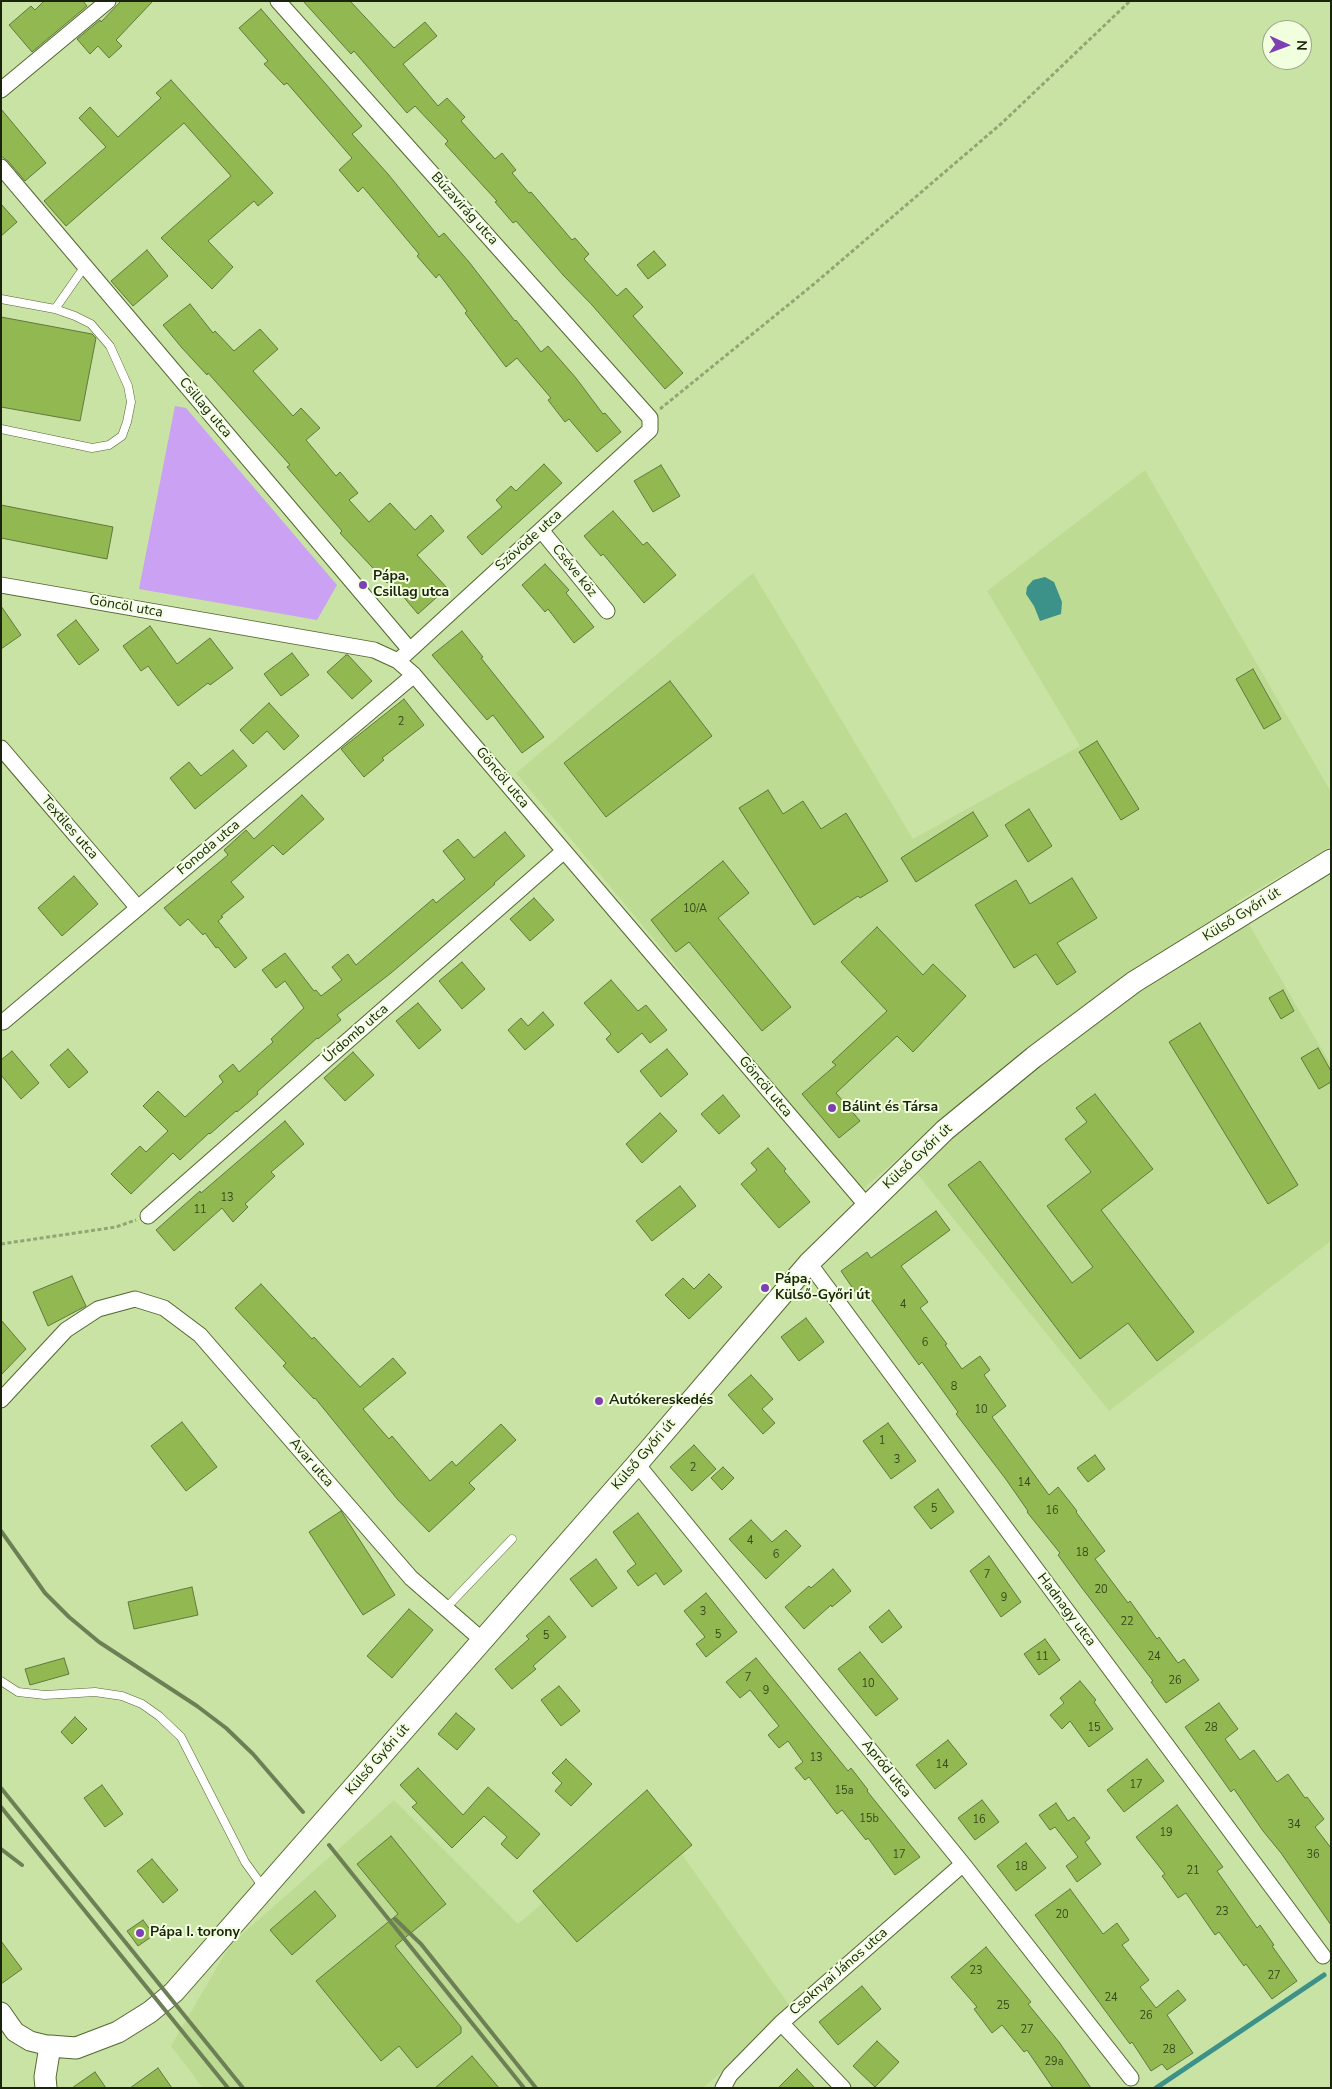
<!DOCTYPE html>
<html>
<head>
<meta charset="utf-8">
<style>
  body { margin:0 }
  #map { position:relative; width:1332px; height:2089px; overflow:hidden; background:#c9e3a4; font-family:"Nunito Sans",sans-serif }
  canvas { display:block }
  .frame { position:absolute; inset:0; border:2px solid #1a230b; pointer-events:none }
  .north { position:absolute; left:1262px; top:20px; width:50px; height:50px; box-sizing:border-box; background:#f1ffdf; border:1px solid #9ba78a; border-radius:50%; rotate:92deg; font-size:14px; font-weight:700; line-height:20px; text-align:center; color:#1a230b }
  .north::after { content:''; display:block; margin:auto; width:18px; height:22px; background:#7f3fb4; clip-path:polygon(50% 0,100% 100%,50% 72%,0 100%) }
</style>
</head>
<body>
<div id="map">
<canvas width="1332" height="2089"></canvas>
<div class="frame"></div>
<div class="north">N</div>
</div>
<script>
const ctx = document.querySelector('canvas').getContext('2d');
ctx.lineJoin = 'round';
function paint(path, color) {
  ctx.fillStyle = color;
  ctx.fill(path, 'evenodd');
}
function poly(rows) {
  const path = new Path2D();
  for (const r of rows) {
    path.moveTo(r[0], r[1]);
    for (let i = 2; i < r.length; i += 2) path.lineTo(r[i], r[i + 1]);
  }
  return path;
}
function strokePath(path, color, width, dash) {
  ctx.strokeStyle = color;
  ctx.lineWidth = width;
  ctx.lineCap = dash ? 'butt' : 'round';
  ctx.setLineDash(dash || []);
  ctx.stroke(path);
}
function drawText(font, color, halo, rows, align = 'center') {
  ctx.font = font + ' "Nunito Sans",sans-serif';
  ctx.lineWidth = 4;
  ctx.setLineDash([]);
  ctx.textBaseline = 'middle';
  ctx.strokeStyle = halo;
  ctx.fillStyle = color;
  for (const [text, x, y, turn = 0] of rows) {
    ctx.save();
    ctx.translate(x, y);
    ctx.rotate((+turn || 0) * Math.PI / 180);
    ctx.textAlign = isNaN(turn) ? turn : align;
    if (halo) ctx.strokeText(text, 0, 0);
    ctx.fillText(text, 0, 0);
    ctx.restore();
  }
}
paint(poly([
  [1145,470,1331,792,1331,846,1236,902,1331,1065,1331,1241,1109,1411,902,1155,862,1190,516,773,753,573,913,839,1080,746,987,591],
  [394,1800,518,1924,651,1811,792,2009,703,2088,203,2088,171,2046,230,1945]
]), '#bedb94');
paint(poly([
  [175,406,186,408,337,585,317,620,139,589]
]), '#caa1f3');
paint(poly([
  [1045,577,1054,582,1062,602,1061,614,1040,621,1034,606,1026,594,1027,587,1033,580]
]), '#3c9189');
strokePath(poly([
  [1156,2088,1324,1975]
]), '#3c9189', 5);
const building = poly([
  [44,1,83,1,87,6,32,52,9,25,31,6,35,10,44,1],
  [121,1,153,1,116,40,122,46,109,58,98,46,90,54,77,39,100,20,101,22,121,1],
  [303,1,350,1,394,48,425,22,437,36,403,64,438,106,447,98,465,117,461,121,495,159,502,153,516,170,512,173,529,193,531,192,572,240,575,238,589,254,584,259,617,296,626,288,643,307,633,316,683,373,665,389,592,305,564,276,516,221,513,223,495,202,497,201,445,144,448,141,415,106,407,113,354,51,351,54,303,1],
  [261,9,362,126,352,134,388,174,439,237,444,233,469,262,515,321,516,320,541,352,548,346,576,378,603,414,605,413,621,432,597,452,569,419,565,422,548,400,551,398,517,358,506,367,465,313,467,311,439,274,436,278,417,256,419,254,363,187,358,192,339,170,352,158,287,83,284,85,264,64,268,61,239,28,261,9],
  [171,80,273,193,258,206,254,201,208,241,233,267,212,289,161,238,231,176,184,123,66,226,44,201,106,147,79,118,90,107,118,137,161,98,156,93,171,80],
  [1,109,46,163,25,181,8,161,1,156,1,109],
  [1,204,17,222,1,236,1,204],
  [147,250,168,276,133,306,111,281,147,250],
  [654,251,666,265,648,279,637,265,654,251],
  [190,304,213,333,215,331,234,351,260,329,278,349,253,371,293,416,301,408,320,428,306,440,336,476,340,472,358,493,349,500,369,522,390,503,415,530,431,515,444,531,417,555,447,588,418,614,390,581,387,583,340,533,342,531,287,467,290,465,208,373,207,375,182,348,163,325,190,304],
  [1,317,92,334,96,338,80,421,1,407,1,317],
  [544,464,562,483,482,555,467,537,502,507,496,500,511,486,516,491,544,464],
  [661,465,680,496,653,512,634,481,661,465],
  [1,505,113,527,107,559,1,538,1,505],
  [613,511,643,545,647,542,676,575,644,603,603,554,601,556,584,536,613,511],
  [545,564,569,590,566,593,594,627,574,643,548,609,545,612,522,585,545,564],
  [1,606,21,635,1,649,1,606],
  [76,620,99,650,79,665,57,635,76,620],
  [150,626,177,664,210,638,233,668,210,685,208,683,178,706,148,666,141,671,123,646,150,626],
  [462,631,483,657,481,658,544,737,522,753,493,715,487,720,432,655,462,631],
  [292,653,309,675,281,696,264,674,292,653],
  [346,655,348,655,372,681,352,699,327,672,346,655],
  [1253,669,1281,719,1264,729,1236,679,1253,669],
  [670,681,712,736,606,817,564,763,670,681],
  [404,699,424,725,382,758,384,760,364,777,341,749,404,699],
  [269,703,299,736,284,750,267,731,253,744,240,730,269,703],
  [1097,741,1139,809,1121,820,1079,752,1097,741],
  [233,750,247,766,195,809,170,778,189,762,201,776,233,750],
  [768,790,783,814,803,801,821,829,846,813,888,881,860,898,858,896,814,925,739,808,768,790],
  [302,795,324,819,283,855,273,845,231,882,244,897,221,916,223,917,218,921,247,958,235,968,218,947,216,948,205,933,203,935,188,919,180,926,164,908,228,855,224,850,246,830,254,839,302,795],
  [1029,809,1052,846,1028,862,1005,825,1029,809],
  [973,812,988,836,916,882,901,858,973,812],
  [505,832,525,856,494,883,495,884,391,973,337,1015,341,1020,318,1039,317,1038,257,1092,258,1094,237,1112,236,1111,210,1134,209,1133,180,1160,173,1153,131,1194,111,1174,140,1146,146,1152,168,1131,143,1106,158,1091,185,1117,223,1082,219,1076,233,1064,239,1072,273,1042,271,1039,304,1008,285,981,276,988,262,970,285,953,314,991,316,990,321,996,342,980,332,967,348,954,356,965,433,899,436,903,465,879,443,851,458,839,474,858,505,832],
  [723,861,749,893,718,918,791,1007,762,1031,689,942,676,952,651,920,723,861],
  [74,876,98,904,62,936,38,908,74,876],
  [1072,878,1097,918,1057,943,1076,972,1057,985,1036,954,1014,968,975,905,1016,880,1030,904,1072,878],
  [534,898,554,920,530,941,510,919,534,898],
  [877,927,923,975,933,964,966,996,913,1052,897,1036,836,1093,860,1121,839,1138,802,1094,836,1065,832,1062,887,1011,841,962,877,927],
  [462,962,485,989,462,1009,439,981,462,962],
  [611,980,638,1011,646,1005,667,1030,650,1043,642,1033,618,1053,606,1039,611,1034,584,1003,611,980],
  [1283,990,1294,1011,1281,1019,1269,998,1283,990],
  [418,1003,441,1030,419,1049,396,1021,418,1003],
  [543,1012,554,1025,525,1050,508,1030,521,1018,528,1026,543,1012],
  [1200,1023,1298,1185,1268,1204,1169,1042,1200,1023],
  [1318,1048,1331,1071,1331,1082,1319,1089,1301,1058,1318,1048],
  [68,1049,88,1072,69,1088,50,1065,68,1049],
  [667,1049,688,1074,661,1097,640,1071,667,1049],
  [12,1051,39,1083,21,1099,1,1075,1,1060,12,1051],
  [353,1052,374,1075,345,1101,324,1078,353,1052],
  [1095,1094,1153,1169,1101,1210,1194,1332,1157,1361,1128,1323,1080,1359,948,1185,980,1161,1072,1283,1093,1267,1047,1206,1091,1172,1065,1139,1087,1122,1076,1108,1095,1094],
  [723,1095,740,1116,719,1134,701,1114,723,1095],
  [660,1113,677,1131,642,1163,626,1144,660,1113],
  [285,1121,304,1144,271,1172,275,1176,245,1204,248,1207,233,1222,222,1208,174,1251,156,1230,200,1191,201,1193,285,1121],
  [768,1148,786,1169,784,1171,810,1202,779,1228,741,1184,757,1170,751,1163,768,1148],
  [680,1186,696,1206,652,1241,636,1221,680,1186],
  [936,1211,950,1230,901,1266,928,1302,920,1308,947,1344,945,1345,962,1369,980,1356,990,1370,984,1375,1006,1406,992,1417,1049,1495,1058,1487,1077,1511,1076,1512,1105,1551,1095,1559,1128,1603,1130,1601,1157,1639,1159,1637,1178,1663,1184,1659,1199,1680,1166,1703,1151,1682,1153,1681,1082,1588,1058,1555,1060,1553,1027,1512,1028,1511,1005,1478,956,1414,958,1412,922,1362,919,1365,863,1288,856,1293,841,1271,867,1252,871,1258,936,1211],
  [709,1274,722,1287,689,1319,665,1295,683,1278,694,1289,709,1274],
  [72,1276,86,1306,48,1326,33,1292,72,1276],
  [261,1284,312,1339,314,1337,360,1387,393,1358,406,1373,363,1409,389,1439,392,1436,430,1481,452,1461,456,1466,501,1424,516,1440,469,1483,475,1489,429,1532,398,1500,315,1398,314,1399,283,1366,286,1363,235,1308,261,1284],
  [806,1318,824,1342,799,1361,781,1337,806,1318],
  [1,1320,26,1349,1,1375,1,1320],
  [751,1375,773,1399,762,1409,775,1423,763,1434,728,1395,751,1375],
  [182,1422,217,1467,186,1491,151,1446,182,1422],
  [888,1423,916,1461,891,1479,863,1441,888,1423],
  [694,1445,716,1469,692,1491,670,1467,694,1445],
  [1095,1455,1105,1469,1088,1482,1077,1468,1095,1455],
  [723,1467,734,1478,722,1490,711,1478,723,1467],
  [938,1489,954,1512,931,1529,914,1507,938,1489],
  [341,1511,395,1595,363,1615,309,1532,341,1511],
  [638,1513,682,1571,664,1585,656,1573,638,1586,627,1571,636,1564,613,1532,638,1513],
  [751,1520,772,1542,786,1530,801,1546,766,1579,729,1539,751,1520],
  [989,1556,1021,1602,1001,1617,970,1571,989,1556],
  [596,1559,617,1588,592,1607,570,1579,596,1559],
  [833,1569,851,1591,832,1607,831,1605,804,1629,785,1607,809,1586,811,1588,833,1569],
  [192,1587,198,1615,134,1629,128,1602,192,1587],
  [706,1593,737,1632,706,1657,696,1644,705,1637,684,1611,706,1593],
  [409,1609,433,1630,392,1678,367,1656,409,1609],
  [889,1610,902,1627,882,1643,869,1627,889,1610],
  [549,1616,566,1637,533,1666,536,1669,512,1689,495,1669,529,1639,526,1636,549,1616],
  [1045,1639,1060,1660,1039,1675,1024,1654,1045,1639],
  [860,1652,898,1699,876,1716,838,1669,860,1652],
  [64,1658,69,1674,30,1685,25,1669,64,1658],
  [756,1658,848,1771,851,1768,868,1790,867,1791,920,1857,895,1875,868,1838,866,1840,842,1810,837,1814,809,1777,805,1780,795,1768,803,1762,788,1741,779,1748,768,1735,779,1726,750,1690,740,1698,726,1682,756,1658],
  [1080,1681,1096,1700,1094,1702,1113,1729,1089,1747,1070,1721,1062,1729,1050,1715,1064,1703,1060,1698,1080,1681],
  [559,1686,580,1711,561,1726,541,1700,559,1686],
  [1219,1703,1238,1729,1225,1739,1240,1760,1254,1750,1277,1782,1288,1774,1305,1798,1307,1797,1324,1819,1315,1827,1331,1848,1331,1925,1281,1853,1263,1831,1234,1789,1231,1792,1185,1727,1219,1703],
  [456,1713,475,1729,457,1750,438,1734,456,1713],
  [75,1717,87,1729,72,1744,61,1732,75,1717],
  [948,1740,967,1764,935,1789,916,1765,948,1740],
  [566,1759,592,1784,571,1806,555,1791,562,1783,552,1773,566,1759],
  [1147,1759,1164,1781,1124,1812,1107,1790,1147,1759],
  [418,1768,463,1815,488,1787,540,1834,517,1859,501,1844,507,1837,484,1816,452,1848,412,1807,417,1803,400,1785,418,1768],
  [102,1785,123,1814,105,1827,84,1798,102,1785],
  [647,1790,692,1845,577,1942,533,1891,647,1790],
  [982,1800,999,1822,975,1840,958,1818,982,1800],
  [1056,1803,1068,1821,1074,1817,1090,1838,1085,1842,1101,1864,1077,1882,1066,1866,1078,1857,1055,1827,1050,1830,1039,1815,1056,1803],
  [1177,1805,1223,1867,1217,1871,1257,1928,1260,1925,1274,1945,1272,1946,1297,1981,1272,1999,1246,1964,1244,1966,1219,1932,1215,1935,1186,1893,1178,1898,1162,1876,1165,1874,1136,1837,1177,1805],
  [391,1836,446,1904,395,1946,461,2027,461,2033,417,2068,399,2046,381,2061,316,1981,398,1914,357,1864,391,1836],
  [1026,1843,1046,1868,1016,1891,997,1866,1026,1843],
  [152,1859,178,1890,163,1903,137,1871,152,1859],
  [1070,1889,1103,1934,1117,1923,1129,1940,1122,1945,1149,1980,1140,1987,1156,2008,1178,1990,1186,2000,1167,2015,1193,2053,1167,2070,1162,2064,1151,2071,1132,2042,1130,2044,1115,2024,1035,1915,1070,1889],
  [315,1891,336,1916,292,1955,270,1930,315,1891],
  [143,1920,154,1935,138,1946,127,1931,143,1920],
  [1,1941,22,1969,1,1984,1,1941],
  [986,1947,1031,2002,1028,2004,1059,2042,1091,2088,1053,2088,1027,2050,1024,2052,1002,2025,992,2033,974,2009,977,2007,951,1977,986,1947],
  [862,1986,881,2009,838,2045,819,2022,862,1986],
  [877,2041,899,2062,875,2087,853,2066,877,2041],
  [472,2056,499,2088,435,2088,472,2056],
  [158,2068,172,2088,130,2088,158,2068],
  [797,2069,815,2088,778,2088,797,2069],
  [95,2072,106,2088,72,2088,95,2072]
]);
paint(building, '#92b851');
strokePath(building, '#61783d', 1);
const service = poly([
  [1,299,55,309,75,316,91,324,110,346,128,386,131,402,127,422,122,436,109,445,92,448,1,429],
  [55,309,85,266],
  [446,1608,512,1539],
  [1,1681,18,1692,45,1695,95,1692,122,1696,142,1704,159,1716,181,1737,245,1862,263,1887]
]);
const minor = poly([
  [278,1,650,418,650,430,398,661],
  [1,90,108,1],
  [1,167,410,650],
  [541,530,607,611],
  [1,585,374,650,398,661,414,675,867,1206],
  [1,748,138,908],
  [3,1022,414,675],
  [148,1216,564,851],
  [809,1263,1323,1956],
  [1,1400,66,1330,98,1309,135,1299,164,1308,200,1335,411,1578,481,1639],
  [637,1464,963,1864,1131,2078],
  [781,2023,843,2088],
  [723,2088,730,2075,781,2023,963,1864]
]);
const tertiary = poly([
  [1,2012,15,2032,30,2041,50,2046]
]);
const secondary = poly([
  [46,2088,45,2077,50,2046,76,2048,118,2032,150,2012,174,1992,637,1464,809,1263,945,1130,1034,1057,1134,982,1331,860]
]);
strokePath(service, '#52682d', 9);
strokePath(minor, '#52682d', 17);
strokePath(tertiary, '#52682d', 21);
strokePath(secondary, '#52682d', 23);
strokePath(poly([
  [660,409,814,284,1002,123,1130,1],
  [1,1244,116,1227,136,1220]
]), '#92a674', 3, [4, 2.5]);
strokePath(service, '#fff', 8);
strokePath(minor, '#fff', 15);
strokePath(tertiary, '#fff', 19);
strokePath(secondary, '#fff', 21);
strokePath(poly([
  [1,1531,45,1593,69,1617,99,1642,197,1706,226,1728,253,1754,303,1812],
  [1,1788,243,2088],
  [1,1807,228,2088],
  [329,1845,524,2088],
  [1,1849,22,1865],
  [395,1919,421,1944,536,2088]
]), '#6d7f54', 4);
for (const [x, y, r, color] of [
  [363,585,5,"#7f3fb4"],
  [832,1108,5,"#7f3fb4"],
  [765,1288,5,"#7f3fb4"],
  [599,1401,5,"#7f3fb4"],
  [140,1933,5,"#7f3fb4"]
]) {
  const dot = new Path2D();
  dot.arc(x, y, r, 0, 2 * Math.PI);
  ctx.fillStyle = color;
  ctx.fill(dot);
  strokePath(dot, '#f1ffdf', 2);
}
drawText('11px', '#38481c', null, [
  ["2",401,722],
  ["10/A",695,909],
  ["13",227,1198],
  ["11",200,1210],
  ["4",903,1305],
  ["6",925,1343],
  ["8",954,1387],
  ["10",981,1410],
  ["1",882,1441],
  ["3",897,1460],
  ["2",693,1468],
  ["14",1024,1483],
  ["5",934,1509],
  ["16",1052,1511],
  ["4",750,1541],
  ["18",1082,1553],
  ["6",776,1555],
  ["7",987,1575],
  ["20",1101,1590],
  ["9",1004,1598],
  ["3",703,1612],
  ["22",1127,1622],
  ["5",718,1635],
  ["5",546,1636],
  ["11",1042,1657],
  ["24",1154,1657],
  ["7",748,1678],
  ["26",1175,1681],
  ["10",868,1684],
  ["9",766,1691],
  ["15",1094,1728],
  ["28",1211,1728],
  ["13",816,1758],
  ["14",942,1765],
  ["17",1136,1785],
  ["15a",844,1791],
  ["15b",869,1819],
  ["16",979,1820],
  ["34",1294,1825],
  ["19",1166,1833],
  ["17",899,1855],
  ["36",1313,1855],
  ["18",1021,1867],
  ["21",1193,1871],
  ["23",1222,1912],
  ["20",1062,1915],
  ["23",976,1971],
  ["27",1274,1976],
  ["24",1111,1998],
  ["25",1003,2006],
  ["26",1146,2016],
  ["27",1027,2030],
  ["28",1169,2050],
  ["29a",1054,2062]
]);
drawText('14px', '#1a230b', '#f1ffdf', [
  ["Búzavirág utca",464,209,48],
  ["Csillag utca",205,408,50],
  ["Szövöde utca",529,541,-42],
  ["Cséve köz",574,571,51],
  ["Göncöl utca",126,607,10],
  ["Göncöl utca",502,778,50],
  ["Textiles utca",69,828,49],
  ["Fonoda utca",209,848,-40],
  ["Külső Győri út",1242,915,-32],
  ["Úrdomb utca",356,1034,-41],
  ["Göncöl utca",765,1087,50],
  ["Külső Győri út",918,1157,-43],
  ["Külső Győri út",644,1455,-49],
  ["Avar utca",311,1463,49],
  ["Hadnagy utca",1066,1610,53],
  ["Külső Győri út",378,1760,-49],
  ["Apród utca",886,1769,51],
  ["Csoknyai János utca",839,1972,-41]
]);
drawText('bold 14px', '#1a230b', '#f1ffdf', [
  ["Pápa,",373,577],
  ["Csillag utca",373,593],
  ["Bálint és Társa",842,1108],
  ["Pápa,",775,1280],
  ["Külső-Győri út",775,1296],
  ["Autókereskedés",609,1401],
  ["Pápa I. torony",150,1933]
], 'left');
</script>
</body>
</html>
